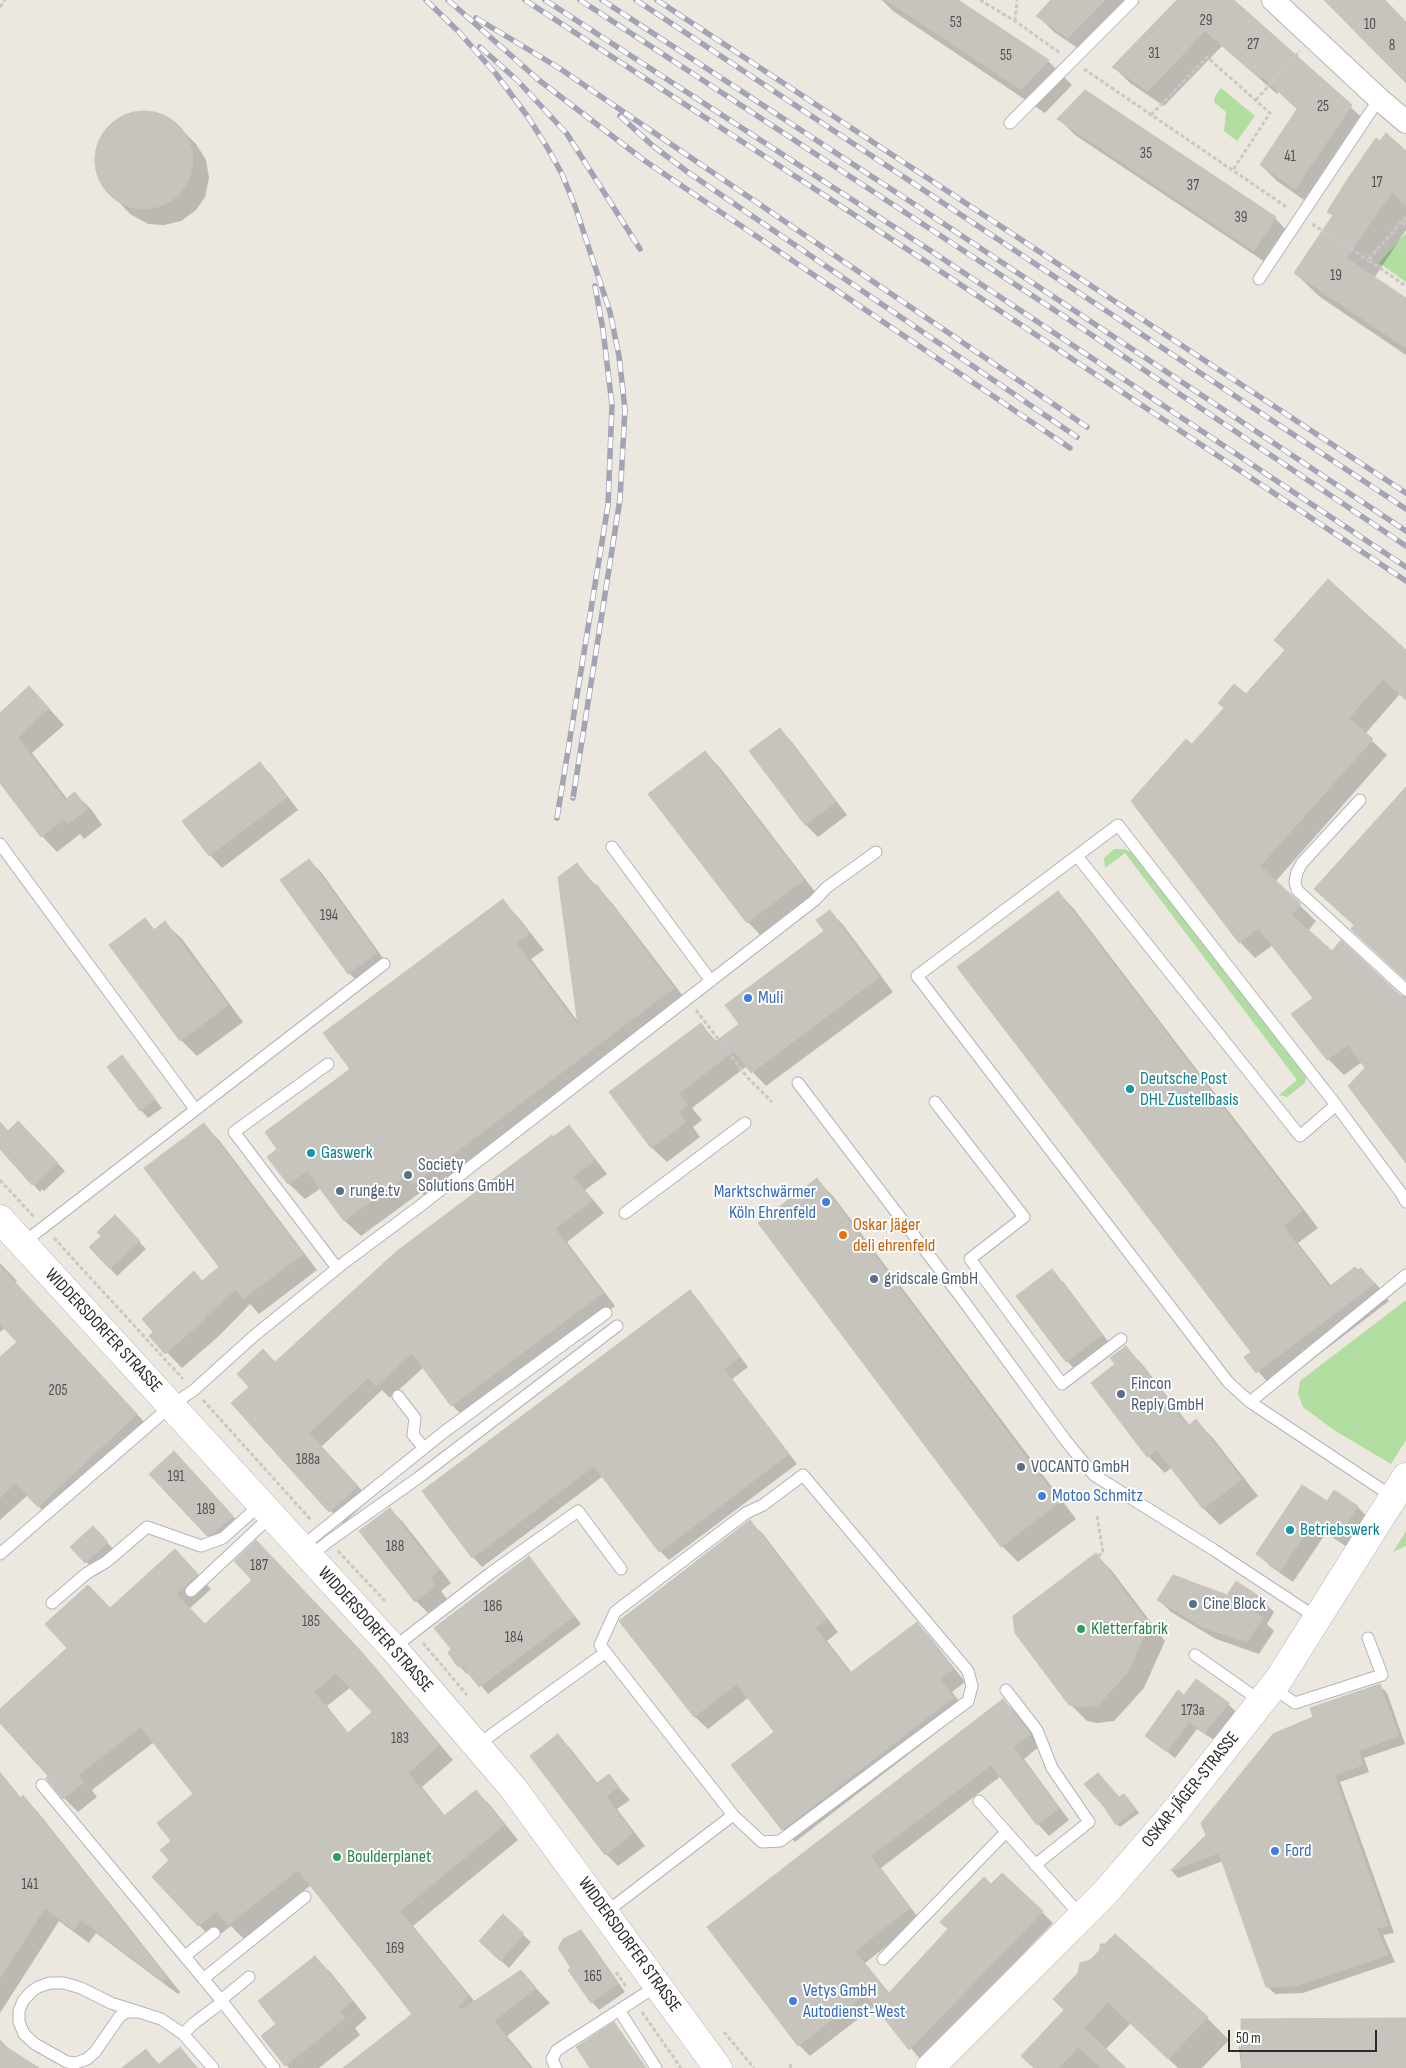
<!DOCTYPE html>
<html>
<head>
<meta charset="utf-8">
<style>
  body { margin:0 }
  #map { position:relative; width:1406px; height:2068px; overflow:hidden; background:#ece7df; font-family:"Sofia Sans Condensed",sans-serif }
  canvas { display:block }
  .scale { position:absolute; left:1228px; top:2030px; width:149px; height:22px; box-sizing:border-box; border:2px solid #2b2b2b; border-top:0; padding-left:6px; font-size:15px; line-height:18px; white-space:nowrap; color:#2b2b2b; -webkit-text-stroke:4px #fff; paint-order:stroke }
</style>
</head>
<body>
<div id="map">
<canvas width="1406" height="2068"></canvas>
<div class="scale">50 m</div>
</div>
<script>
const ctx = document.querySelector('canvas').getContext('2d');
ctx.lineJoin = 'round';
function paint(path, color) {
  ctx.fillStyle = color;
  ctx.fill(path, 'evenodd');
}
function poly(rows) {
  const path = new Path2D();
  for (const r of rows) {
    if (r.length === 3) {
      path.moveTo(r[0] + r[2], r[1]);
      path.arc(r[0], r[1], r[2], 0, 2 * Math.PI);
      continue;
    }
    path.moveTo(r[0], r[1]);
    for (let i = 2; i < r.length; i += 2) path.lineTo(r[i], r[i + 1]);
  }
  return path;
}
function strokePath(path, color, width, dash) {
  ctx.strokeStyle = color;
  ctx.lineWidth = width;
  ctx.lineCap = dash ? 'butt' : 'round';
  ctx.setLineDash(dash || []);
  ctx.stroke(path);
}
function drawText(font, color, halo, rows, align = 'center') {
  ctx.font = font + ' "Sofia Sans Condensed",sans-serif';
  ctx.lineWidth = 4;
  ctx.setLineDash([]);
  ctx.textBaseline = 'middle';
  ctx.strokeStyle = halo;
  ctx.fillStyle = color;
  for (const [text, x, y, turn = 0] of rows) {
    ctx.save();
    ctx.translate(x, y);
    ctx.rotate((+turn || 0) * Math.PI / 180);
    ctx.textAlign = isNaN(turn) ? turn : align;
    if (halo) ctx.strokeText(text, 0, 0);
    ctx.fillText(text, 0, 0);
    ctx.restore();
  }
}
paint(poly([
  [1221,88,1255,116,1237,141,1224,131,1226,112,1214,102,1215,96],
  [1406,233,1406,282,1379,263],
  [1114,849,1125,849,1136,855,1306,1077,1305,1083,1287,1097,1279,1095,1297,1080,1125,853,1105,868,1104,858],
  [1406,1300,1406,1440,1391,1464,1334,1430,1303,1407,1298,1394,1300,1381],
  [1406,1531,1406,1546,1393,1552]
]), '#b2dda0');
paint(poly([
  [882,0,956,0,1048,61,1072,85,1045,113,893,11],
  [1053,0,1137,0,1085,53,1054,32,1038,16],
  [1179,0,1231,0,1367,122,1311,205,1277,181,1261,165,1298,110,1279,91,1277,94,1222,46,1164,106,1130,83,1114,67],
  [1085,92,1275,218,1291,235,1271,266,1075,135,1059,119],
  [145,112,162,115,179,127,196,144,206,160,209,178,205,197,196,210,181,221,164,225,148,224,130,214,102,184,96,164,98,147,108,128,124,116],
  [1406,153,1406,230,1374,278,1406,299,1406,355,1320,297,1295,273,1334,216,1329,211],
  [1406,651,1406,700,1400,694,1365,734,1387,755,1275,882,1316,921,1308,931,1332,952,1400,997,1406,998,1406,1161,1366,1068,1362,1062,1344,1075,1328,1059,1314,998,1273,945,1255,958,1240,942,1192,746,1246,696],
  [44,703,64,725,32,753,68,800,75,794,91,809,102,825,84,839,80,834,57,852,42,836,0,781,0,712],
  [780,730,792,742,847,815,818,837,806,825,751,751],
  [705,752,721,769,819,897,764,939,748,922],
  [260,763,272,776,298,810,222,868,210,855,184,821],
  [309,860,321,872,388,965,361,985,349,973],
  [577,865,612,903,689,1004,429,1200,421,1192,361,1236,345,1221,321,1188,305,1199,289,1184,269,1157,279,1149,502,901,518,917,544,950,531,959,579,1023],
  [1058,892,1074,909,1318,1228,1298,1243,1332,1287,1361,1269,1378,1286,1389,1301,1274,1389,1246,1358,1253,1352],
  [830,911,844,926,893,992,766,1086,747,1066,692,1108,702,1120,693,1127,700,1137,667,1162,652,1148,611,1093,701,1025,717,1042,741,1025,826,931],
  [145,920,155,930,165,923,182,939,243,1022,197,1056,181,1040],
  [122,1057,162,1108,148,1118,141,1110],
  [204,1125,219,1140,317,1270,259,1314,250,1304,220,1335,182,1368,151,1336,203,1282,221,1267],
  [569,1127,581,1140,607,1174,585,1190,604,1213,567,1242,615,1306,465,1418,452,1405,424,1367,390,1398,382,1390,321,1447,370,1499,343,1524,233,1403,276,1364],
  [26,1130,65,1171,44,1191,42,1189,40,1192,0,1148,0,1135],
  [817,1180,833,1196,1076,1519,1018,1562,1002,1546],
  [122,1223,146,1249,117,1276,90,1247,102,1236],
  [0,1263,17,1281,15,1283,148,1426,50,1518,28,1495,0,1520,0,1359,18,1342,5,1328,0,1332],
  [1051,1271,1064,1283,1113,1348,1079,1374,1067,1361,1018,1296],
  [690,1292,699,1301,748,1367,732,1379,797,1464,669,1560,660,1551,603,1476,482,1567,473,1557,424,1492],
  [1126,1348,1142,1364,1190,1426,1196,1421,1212,1437,1258,1496,1220,1525,1204,1509,1172,1467,1165,1473,1148,1456,1092,1383,1117,1365],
  [182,1460,240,1524,216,1543,208,1535],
  [1334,1492,1358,1507,1370,1520,1350,1549,1326,1533,1293,1582,1270,1566,1258,1554,1327,1503],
  [390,1509,402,1521,451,1583,441,1591,447,1599,428,1613,416,1601],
  [750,1522,763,1534,838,1632,827,1641,852,1673,917,1624,929,1636,965,1682,952,1692,966,1710,795,1842,783,1829,776,1732,749,1697,708,1729,695,1717,621,1621],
  [100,1535,115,1551,94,1570,72,1547],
  [1096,1555,1112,1571,1165,1641,1144,1688,1114,1721,1098,1723,1087,1721,1070,1704],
  [271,1556,374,1666,453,1760,422,1787,445,1816,476,1791,490,1805,518,1840,413,1926,475,2002,521,1972,550,2003,507,2036,533,2068,346,2068,414,2014,311,1885,244,1939,231,1926,213,1940,154,1877,170,1860,173,1842,195,1794,154,1742,92,1790,97,1797,78,1812,64,1798,49,1776,0,1720,0,1711,110,1610,189,1565,211,1589,189,1609,206,1626,253,1580],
  [351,1687,373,1712,349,1734,327,1706],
  [529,1558,581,1624,488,1694,470,1672,467,1674,459,1666],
  [1227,1596,1262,1600,1274,1612,1267,1624,1274,1631,1259,1654,1216,1639,1171,1612,1159,1600],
  [1379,1685,1387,1693,1405,1744,1364,1758,1369,1772,1340,1782,1394,1933,1383,1935,1395,1962,1303,1993,1275,1994,1267,1986,1223,1861,1178,1878,1172,1871,1207,1836,1315,1718],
  [1184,1697,1228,1704,1236,1712,1214,1740,1197,1729,1175,1758,1147,1736],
  [1003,1700,1014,1711,1041,1745,1024,1759,1069,1820,1049,1836,1038,1824,1001,1776,881,1868,920,1920,865,1963,890,1994,991,1886,1042,1912,1053,1923,921,2060,875,2006,810,2056,799,2045,708,1927],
  [558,1736,570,1748,598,1784,609,1776,630,1800,617,1809,645,1846,618,1866,606,1854],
  [0,1772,22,1799,23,1797,37,1811,180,1992,178,1994,96,1933,89,1943,59,1921,0,2013],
  [1120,1799,1128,1799,1139,1813,1120,1827,1117,1824],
  [580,1931,588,1939,625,1992,599,2010,592,2002,573,1968],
  [523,1935,531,1942,509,1968,488,1949],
  [315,1957,331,1973,367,2018,355,2028,360,2035,319,2068,289,2068,286,2065,278,2024],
  [1079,1974,1207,2018,1229,2040,1202,2068,1178,2068,1131,2023,1105,2050,1124,2068,1034,2068,1065,2010],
  [1406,2019,1406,2068,1241,2068,1239,2046,1243,2049],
  [0,2040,12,2052,37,2068,0,2068],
  [180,2049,198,2068,124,2068,146,2051,160,2065]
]), '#0003');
const building = poly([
  [886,0,958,0,1049,60,1021,90,886,0],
  [1051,0,1105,0,1068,38,1036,16,1051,0],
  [1177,0,1234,0,1352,105,1295,189,1260,165,1297,109,1262,76,1260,78,1205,31,1148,91,1112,67,1177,0],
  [1324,0,1385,0,1406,22,1406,83,1324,0],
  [1085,90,1276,217,1254,251,1057,119,1085,90],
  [144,160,49],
  [1386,133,1406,151,1406,206,1392,192,1346,258,1406,298,1406,348,1294,273,1333,215,1327,212,1347,180,1376,138,1380,141,1386,133],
  [1328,579,1406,650,1406,700,1383,679,1349,718,1373,739,1260,866,1301,904,1292,915,1332,951,1341,940,1401,996,1406,997,1406,1163,1348,1086,1365,1068,1348,1045,1327,1060,1291,1014,1313,998,1258,928,1239,943,1131,801,1186,739,1192,744,1224,708,1218,703,1234,684,1246,694,1285,650,1274,640,1328,579],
  [29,686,49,708,18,737,65,800,75,792,87,809,68,824,64,819,41,837,0,783,0,713,29,686],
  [780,728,836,802,805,825,749,751,780,728],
  [705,751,804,880,747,923,648,794,705,751],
  [260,762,287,797,209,856,182,821,260,762],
  [1406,787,1406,980,1351,929,1354,925,1314,889,1406,787],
  [309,859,377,953,348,974,280,880,309,859],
  [577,863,595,887,597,885,674,988,412,1185,406,1176,344,1221,307,1171,288,1184,267,1157,277,1149,265,1132,350,1069,323,1033,503,899,529,934,516,943,578,1025,558,877,577,863],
  [1058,891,1302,1211,1283,1226,1329,1287,1355,1267,1358,1270,1361,1268,1374,1284,1256,1373,1244,1357,1251,1352,957,967,1058,891],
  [830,910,879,977,751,1073,734,1051,679,1093,688,1105,679,1112,686,1122,651,1148,609,1092,701,1023,715,1042,739,1024,725,1005,824,931,816,920,830,910],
  [145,918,154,930,165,921,228,1005,180,1041,109,945,145,918],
  [122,1055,155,1099,140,1111,107,1067,122,1055],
  [18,1121,58,1163,36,1184,34,1183,32,1185,0,1149,0,1122,8,1131,18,1121],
  [204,1123,303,1254,243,1299,236,1289,204,1318,205,1319,165,1354,149,1336,153,1332,142,1319,194,1271,202,1281,219,1267,144,1168,204,1123],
  [569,1125,595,1160,573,1176,592,1200,555,1229,603,1293,451,1406,412,1353,376,1386,368,1378,309,1433,358,1486,329,1512,231,1403,249,1387,237,1374,263,1349,275,1362,397,1251,552,1135,553,1137,569,1125],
  [817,1178,1060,1502,1001,1547,758,1223,817,1178],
  [115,1215,140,1241,110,1269,89,1247,101,1236,97,1232,115,1215],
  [0,1266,137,1414,38,1507,15,1483,0,1498,0,1357,17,1342,0,1324,0,1266],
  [1052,1269,1102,1335,1066,1362,1016,1296,1052,1269],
  [690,1290,740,1357,724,1369,789,1454,659,1552,594,1466,472,1558,422,1491,690,1290],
  [1126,1346,1188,1426,1196,1419,1242,1479,1203,1509,1157,1450,1147,1457,1091,1383,1115,1364,1110,1358,1126,1346],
  [174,1451,233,1516,214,1533,207,1536,149,1474,174,1451],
  [1302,1485,1327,1501,1334,1490,1358,1506,1337,1538,1313,1522,1280,1571,1256,1554,1302,1485],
  [390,1508,426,1556,429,1557,439,1570,430,1578,435,1586,415,1602,359,1531,390,1508],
  [750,1520,827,1619,815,1628,850,1673,917,1622,953,1669,940,1679,954,1697,782,1830,731,1765,774,1732,737,1684,694,1717,619,1621,750,1520],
  [93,1526,108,1542,85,1563,70,1547,93,1526],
  [256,1540,360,1650,439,1745,408,1773,444,1816,476,1790,504,1825,400,1911,468,1996,458,2007,461,2010,521,1970,536,1988,494,2021,530,2068,343,2068,412,2014,298,1870,228,1925,217,1911,198,1926,152,1877,169,1860,160,1850,171,1841,157,1823,193,1794,141,1727,78,1775,84,1782,63,1799,46,1778,48,1776,0,1723,0,1709,67,1648,45,1624,88,1585,110,1608,175,1549,198,1574,176,1594,205,1624,252,1580,234,1561,256,1540],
  [336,1673,372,1712,348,1733,314,1692,336,1673],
  [1096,1553,1149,1624,1128,1672,1098,1705,1081,1707,1069,1705,1015,1633,1013,1616,1096,1553],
  [529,1556,574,1616,479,1687,462,1665,458,1667,448,1653,451,1649,434,1628,529,1556],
  [1173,1575,1227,1595,1236,1581,1263,1599,1254,1612,1263,1618,1247,1642,1202,1627,1157,1600,1173,1575],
  [1196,1679,1229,1703,1205,1733,1189,1722,1167,1752,1145,1736,1178,1690,1184,1695,1196,1679],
  [1380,1684,1399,1736,1358,1751,1363,1765,1334,1775,1388,1926,1376,1928,1388,1955,1295,1986,1266,1987,1219,1853,1170,1871,1206,1835,1201,1823,1273,1734,1313,1717,1310,1708,1380,1684],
  [1003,1699,1030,1734,1013,1747,1059,1808,1037,1825,991,1765,871,1856,910,1908,855,1951,888,1994,948,1929,940,1922,984,1877,991,1884,1002,1873,1043,1911,909,2050,865,1994,798,2046,707,1927,1003,1699],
  [558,1734,596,1784,609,1774,619,1787,606,1796,633,1833,605,1855,530,1756,558,1734],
  [0,1773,21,1799,23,1795,167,1978,163,1981,81,1920,74,1930,45,1908,0,1978,0,1773],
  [1098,1773,1119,1797,1124,1794,1136,1809,1116,1825,1105,1808,1084,1784,1098,1773],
  [503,1914,524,1934,500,1961,479,1941,503,1914],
  [581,1930,618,1984,591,2003,568,1970,571,1968,558,1948,563,1939,581,1930],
  [1115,1934,1208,2017,1168,2059,1108,2002,1084,2028,1126,2068,1101,2068,1078,2047,1059,2068,1034,2068,1021,2056,1064,2010,1053,1999,1078,1973,1080,1963,1090,1960,1100,1950,1100,1944,1105,1944,1115,1934],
  [315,1956,352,2001,340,2011,345,2018,285,2066,261,2036,276,2024,258,2001,315,1956],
  [1406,2018,1406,2068,1242,2068,1241,2019,1406,2018],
  [614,2022,646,2068,590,2068,576,2047,614,2022],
  [0,2043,39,2068,0,2068,0,2043],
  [180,2047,197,2068,122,2068,146,2049,158,2065,180,2047]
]);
paint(building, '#c7c4be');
strokePath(building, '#c7c3b8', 1);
const service = poly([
  [1010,123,1133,0],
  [1259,279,1379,99],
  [1360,800,1302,863,1297,872,1295,882,1297,890,1308,900,1406,990],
  [0,844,195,1109],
  [612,847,711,981],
  [1077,856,1300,1136,1336,1105],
  [328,1064,234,1132,337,1268],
  [798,1083,963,1300,1066,1441,1094,1475,1214,1550,1317,1618],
  [935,1102,1024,1217,970,1259,1062,1384,1121,1339],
  [625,1213,745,1123],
  [23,1243,384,964],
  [398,1396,415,1418,413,1435,424,1448],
  [1250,1402,1406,1275],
  [1393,1497,1250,1402,1228,1382,917,976,1118,825,1336,1105,1401,1193,1406,1202],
  [300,1548,444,1432,606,1313],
  [0,1554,172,1405,194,1390,255,1335,345,1262,420,1206,815,900,826,888,876,852],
  [309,1557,329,1541,418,1478,617,1326],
  [191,1591,271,1516],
  [52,1603,87,1573,106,1562,147,1527,201,1546,223,1538,261,1504],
  [393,1648,492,1572,578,1511,621,1569],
  [1195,1655,1262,1702],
  [1273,1688,1295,1703,1382,1675,1368,1638],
  [1006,1690,1037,1730,1052,1768,1089,1822,1035,1865],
  [476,1746,606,1652],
  [42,1785,221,2000,274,2068],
  [979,1801,1081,1916],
  [605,1913,733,1815,762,1842,780,1841,968,1701,972,1686,968,1671,803,1475,763,1505,746,1513,615,1612,600,1645,733,1815],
  [185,1956,214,1933],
  [883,1959,1006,1832],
  [203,1979,305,1897],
  [221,2000,249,1977],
  [619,2010,656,2068],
  [137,2012,127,2012,120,2016,95,2052,87,2059,76,2063,67,2062,35,2044,24,2034,19,2022,19,2011,23,2001,31,1992,38,1987,50,1983,64,1983,81,1988,111,2003,161,2019,183,2034,213,2068],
  [183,2034,193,2024,222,2002],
  [556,2068,552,2059,557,2050,658,1985]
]);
const minor = poly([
  [1273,0,1379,99,1406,122]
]);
const tertiary = poly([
  [930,2068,1105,1893,1169,1819,1279,1679,1406,1477]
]);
const secondary = poly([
  [0,1219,393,1648,513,1788,718,2068]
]);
strokePath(service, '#b2b4bd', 13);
strokePath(minor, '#b2b4bd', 24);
strokePath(tertiary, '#b2b4bd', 29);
strokePath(secondary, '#b2b4bd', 29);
strokePath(poly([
  [980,0,1015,21,1060,53],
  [0,7,5,0],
  [1015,21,1017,0],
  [1084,69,1288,208],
  [1256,100,1300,51],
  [1151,115,1207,57,1270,113,1233,170],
  [1406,217,1368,260,1406,286],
  [1402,222,1406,226],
  [1312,224,1368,260],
  [696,1010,747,1077,772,1102],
  [0,1180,34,1217],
  [54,1238,183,1379],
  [203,1400,311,1520],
  [1097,1516,1103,1552,1098,1556],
  [338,1551,385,1601],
  [423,1643,467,1695],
  [616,1972,627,1988],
  [642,2012,681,2068],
  [724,2032,754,2068],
  [790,2068,792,2062]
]), '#c8c8c8', 3, [4, 2.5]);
strokePath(service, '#fff', 11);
strokePath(minor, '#fff', 22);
strokePath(tertiary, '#fff', 28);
strokePath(secondary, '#fff', 28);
const rail = poly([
  [426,0,458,31,496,74,528,117,547,147,562,174,575,206,610,312,619,356,625,409,620,499,573,798],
  [448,0,540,81,645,161,1070,448],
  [525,0,922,259,1406,581],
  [545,0,928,249,1406,567],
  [580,0,1068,319,1406,546],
  [602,0,920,208,1406,531],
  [636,0,1406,509],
  [657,0,1406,493],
  [476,18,559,68,1087,427],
  [480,47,518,81,567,134,640,249],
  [620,116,653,146,689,173,1077,437],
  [557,818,608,505,612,405,603,330,595,286]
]);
strokePath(rail, '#a2a3b4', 5.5);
strokePath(rail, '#fff', 4, [11]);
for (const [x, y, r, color] of [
  [748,998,5,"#3f7fe0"],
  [1130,1089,5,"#0f9aa8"],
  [311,1153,5,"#0f9aa8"],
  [408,1175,5,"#5c6f8a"],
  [340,1191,5,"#5c6f8a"],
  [826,1202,5,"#3f7fe0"],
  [843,1235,5,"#e8710a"],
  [874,1279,5,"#5c6f8a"],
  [1121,1394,5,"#5c6f8a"],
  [1021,1467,5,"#5c6f8a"],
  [1042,1496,5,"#3f7fe0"],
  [1290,1530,5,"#0f9aa8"],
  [1193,1604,5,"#5c6f8a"],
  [1081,1629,5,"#2e9e5b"],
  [1275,1851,5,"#3f7fe0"],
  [337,1857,5,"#2e9e5b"],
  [793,2001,5,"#3f7fe0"]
]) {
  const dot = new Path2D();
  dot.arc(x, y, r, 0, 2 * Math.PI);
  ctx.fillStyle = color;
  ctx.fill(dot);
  strokePath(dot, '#fff', 2);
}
drawText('15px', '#525150', null, [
  ["29",1206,21],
  ["53",956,23],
  ["10",1370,25],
  ["27",1253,45],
  ["8",1392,46],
  ["31",1154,54],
  ["55",1006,56],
  ["25",1323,107],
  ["35",1146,154],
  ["41",1290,157],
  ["17",1377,183],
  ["37",1193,186],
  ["39",1241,218],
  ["19",1336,276],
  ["194",329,916],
  ["205",58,1391],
  ["188a",308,1460],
  ["191",176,1477],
  ["189",206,1510],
  ["188",395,1547],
  ["187",259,1566],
  ["186",493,1607],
  ["185",311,1622],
  ["184",514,1638],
  ["173a",1193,1711],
  ["183",400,1739],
  ["141",30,1885],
  ["169",395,1949],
  ["165",593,1977]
]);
drawText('18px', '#366cbe', '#fff', [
  ["Muli",758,998],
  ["Marktschwärmer",816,1192,"right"],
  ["Köln Ehrenfeld",816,1213,"right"],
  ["Motoo Schmitz",1052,1496],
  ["Ford",1285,1851],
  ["Vetys GmbH",803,1991],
  ["Autodienst-West",803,2012]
], 'left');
drawText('18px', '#0d838f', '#fff', [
  ["Deutsche Post",1140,1079],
  ["DHL Zustellbasis",1140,1100],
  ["Gaswerk",321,1153],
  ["Betriebswerk",1300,1530]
], 'left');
drawText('18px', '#4e5e75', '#fff', [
  ["Society",418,1165],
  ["Solutions GmbH",418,1186],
  ["runge.tv",350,1191],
  ["gridscale GmbH",884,1279],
  ["Fincon",1131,1384],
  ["Reply GmbH",1131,1405],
  ["VOCANTO GmbH",1031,1467],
  ["Cine Block",1203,1604]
], 'left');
drawText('18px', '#c56008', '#fff', [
  ["Oskar Jäger",853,1225],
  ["deli ehrenfeld",853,1246]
], 'left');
drawText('18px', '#2b2b2b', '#fff', [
  ["WIDDERSDORFER STRASSE",103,1331,47],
  ["WIDDERSDORFER STRASSE",375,1630,48],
  ["OSKAR-JÄGER-STRASSE",1191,1790,-51],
  ["WIDDERSDORFER STRASSE",629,1945,54]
]);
drawText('18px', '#27864d', '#fff', [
  ["Kletterfabrik",1091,1629],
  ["Boulderplanet",347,1857]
], 'left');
</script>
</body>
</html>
